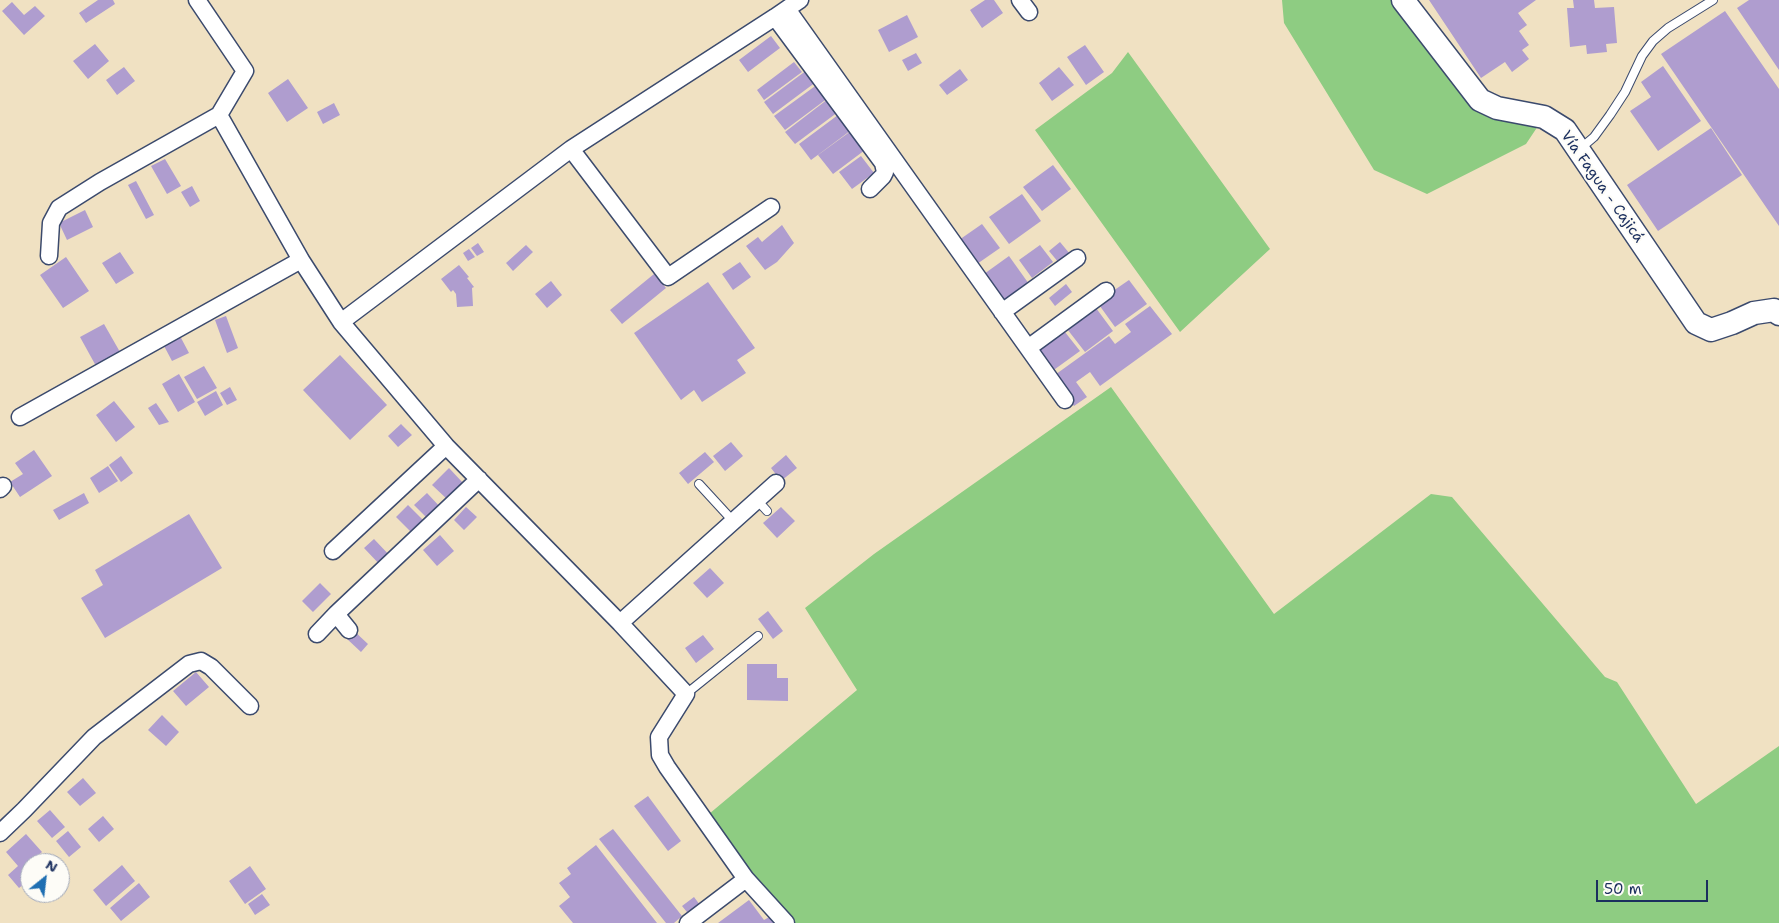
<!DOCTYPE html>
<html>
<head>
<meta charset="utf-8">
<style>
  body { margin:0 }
  #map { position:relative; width:1779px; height:923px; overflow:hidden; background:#f0e1c2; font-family:"Shantell Sans",sans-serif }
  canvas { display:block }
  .north { position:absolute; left:20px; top:853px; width:50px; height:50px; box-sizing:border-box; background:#fdfcf7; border:1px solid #a3aaba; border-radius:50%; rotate:29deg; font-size:14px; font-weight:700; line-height:20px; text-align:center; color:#1b2f5e }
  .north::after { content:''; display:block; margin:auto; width:18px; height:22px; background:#1f6fb2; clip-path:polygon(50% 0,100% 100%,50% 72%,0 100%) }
  .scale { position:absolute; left:1596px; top:880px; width:112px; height:22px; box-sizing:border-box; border:2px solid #1b2f5e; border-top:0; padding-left:6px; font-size:15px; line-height:18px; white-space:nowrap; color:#1b2f5e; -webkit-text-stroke:4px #fdfcf7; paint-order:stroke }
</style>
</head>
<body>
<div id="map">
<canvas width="1779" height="923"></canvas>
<div class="north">N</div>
<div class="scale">50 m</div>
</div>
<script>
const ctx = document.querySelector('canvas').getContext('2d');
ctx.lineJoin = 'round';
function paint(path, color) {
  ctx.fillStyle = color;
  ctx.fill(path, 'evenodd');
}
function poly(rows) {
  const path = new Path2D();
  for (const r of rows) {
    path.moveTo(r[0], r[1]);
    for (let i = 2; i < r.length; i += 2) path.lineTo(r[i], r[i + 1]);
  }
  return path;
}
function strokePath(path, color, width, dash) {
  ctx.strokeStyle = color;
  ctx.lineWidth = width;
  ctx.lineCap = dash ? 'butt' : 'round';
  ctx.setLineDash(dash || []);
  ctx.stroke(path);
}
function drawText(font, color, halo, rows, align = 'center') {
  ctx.font = font + ' "Shantell Sans",sans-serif';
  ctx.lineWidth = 4;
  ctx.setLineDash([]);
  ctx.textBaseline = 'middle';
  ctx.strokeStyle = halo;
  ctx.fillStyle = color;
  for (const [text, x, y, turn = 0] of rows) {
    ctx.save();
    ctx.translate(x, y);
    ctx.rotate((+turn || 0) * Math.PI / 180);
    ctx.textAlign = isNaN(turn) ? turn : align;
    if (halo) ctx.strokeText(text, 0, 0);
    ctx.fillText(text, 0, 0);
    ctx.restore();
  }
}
paint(poly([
  [1282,0,1403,0,1480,100,1544,117,1526,144,1427,194,1374,170,1284,23],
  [1128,52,1270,249,1180,332,1035,130,1112,73],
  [1111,387,1274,614,1431,494,1452,497,1605,677,1617,682,1696,804,1779,746,1779,923,786,923,703,819,857,690,805,608,874,554]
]), '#8ecc82');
paint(poly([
  [98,0,113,0,115,4,86,23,79,13],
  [985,0,994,0,1003,13,982,28,970,10],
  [1429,0,1536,0,1518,13,1527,25,1519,31,1529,45,1522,50,1529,59,1512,72,1505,62,1481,78],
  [1573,0,1594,0,1595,8,1614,7,1617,43,1606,44,1607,52,1587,54,1586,45,1570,47,1567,8,1574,8],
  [1749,0,1779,0,1779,70,1737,8],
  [12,2,24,15,35,6,45,16,24,35,2,11],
  [1725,11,1779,89,1779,226,1661,54],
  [907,15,918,37,889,52,878,30],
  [771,36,780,48,748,72,739,60],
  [95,44,109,61,88,79,73,61],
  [1085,45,1104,72,1086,85,1067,57],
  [916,53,922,63,908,71,902,60],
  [794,62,802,72,764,100,757,90],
  [1663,66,1701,121,1658,151,1630,111,1651,97,1641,82],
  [124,67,135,81,117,95,106,80],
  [1059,67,1074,85,1052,101,1039,83],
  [960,69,968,80,947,95,939,85],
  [807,70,816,82,773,114,764,102],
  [288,79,308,108,287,122,268,93],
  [818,84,828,98,785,130,774,116],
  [828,99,838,112,795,144,785,132],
  [334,103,340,115,323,124,317,112],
  [838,115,850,131,811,160,799,144],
  [1711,128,1742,175,1658,231,1627,185],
  [851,131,865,150,833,174,818,155],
  [861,156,874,173,852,189,839,172],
  [165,159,181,186,167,194,151,166],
  [1053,165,1071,189,1042,211,1023,187],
  [136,181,154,215,146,219,128,185],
  [192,186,200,201,190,207,181,192],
  [1022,194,1041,221,1009,244,989,217],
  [85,210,93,227,67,240,59,223],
  [982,224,1000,248,977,264,959,240],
  [782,225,794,243,777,262,765,270,746,246,758,237,762,242],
  [1060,242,1070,254,1059,263,1049,251],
  [478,243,484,252,477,256,471,248],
  [526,245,533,252,513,271,506,263],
  [1040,245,1053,262,1032,278,1019,260],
  [469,249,475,257,468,261,463,253],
  [120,252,134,273,116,284,102,263],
  [1009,256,1029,284,1004,302,984,274],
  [66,257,89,291,63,308,40,275],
  [740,262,751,277,733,290,722,274],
  [459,265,469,277,467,278,474,287,472,288,473,306,457,307,456,294,453,290,451,292,441,279],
  [654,274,666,288,622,324,610,310],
  [1129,280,1147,304,1115,327,1097,302],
  [551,281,562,295,547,308,535,294],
  [708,282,755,348,737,360,746,373,702,402,694,390,681,400,634,333],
  [1066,284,1072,292,1055,306,1049,298],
  [1093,304,1113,331,1085,352,1064,325],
  [1150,306,1172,334,1100,386,1090,372,1076,382,1087,397,1074,406,1052,377,1109,336,1115,344,1131,332,1125,324],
  [226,316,238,348,227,353,215,320],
  [104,324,120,352,96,366,80,337],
  [1061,327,1080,351,1051,372,1032,348],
  [180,336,189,353,172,361,163,344],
  [340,355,387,405,350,440,303,390],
  [204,366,217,388,197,399,184,377],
  [179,374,195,402,178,412,162,384],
  [230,387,237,400,227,405,220,393],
  [216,391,223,405,205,416,197,402],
  [114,401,135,427,116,442,96,415],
  [156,403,169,422,159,425,148,408],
  [401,424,412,435,398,447,388,436],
  [731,442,743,456,725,471,713,456],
  [34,450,52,476,20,497,10,482,23,474,15,463],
  [705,452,714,462,688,484,679,473],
  [786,455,797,468,781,481,771,468],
  [121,456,133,473,121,482,109,465],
  [108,466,118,481,99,493,90,478],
  [449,468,464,484,448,500,432,485],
  [84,493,89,503,59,520,53,510],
  [427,493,442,509,430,521,414,505],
  [408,505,427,524,415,536,396,517],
  [466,507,477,517,464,530,454,520],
  [781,507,795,521,777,538,763,523],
  [189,514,222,568,105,638,81,598,103,585,95,570],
  [440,535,454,551,437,566,423,550],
  [374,539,392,558,382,567,364,548],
  [710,568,724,583,707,598,693,583],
  [320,583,331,594,313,612,302,601],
  [768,611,783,631,773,639,758,619],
  [353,630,368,644,361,652,346,638],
  [703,635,714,649,696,663,685,648],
  [747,664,777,664,777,678,788,678,788,701,747,700],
  [196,672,209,687,186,706,173,691],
  [162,715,179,732,166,746,148,730],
  [83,778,96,793,80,806,67,792],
  [648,796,681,841,668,851,634,806],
  [50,810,65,827,52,838,37,821],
  [103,816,114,829,99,842,88,829],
  [613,829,682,916,674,923,666,923,599,839],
  [68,831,81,847,69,857,56,841],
  [26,834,42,852,26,866,30,870,30,879,19,888,8,875,18,866,6,852],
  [596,845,657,923,573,923,559,906,570,897,559,883,571,874,567,868],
  [122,865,135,881,106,906,93,890],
  [250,866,266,889,245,904,229,881],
  [139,883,150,897,121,921,110,908],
  [262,894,270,905,255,915,248,904],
  [694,897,703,909,691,917,682,906],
  [749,900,764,920,771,916,776,923,718,923]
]), '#af9dcf');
const lane = poly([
  [1581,148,1594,137,1610,115,1625,92,1642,56,1653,41,1668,28,1713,0],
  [699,484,733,521],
  [757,500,767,511],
  [686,694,758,636]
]);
const street = poly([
  [1020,0,1029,12],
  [787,9,1065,400],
  [775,17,883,163,885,172,883,176,870,189],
  [219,115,301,260,341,322,446,446,620,623,686,694,659,737,660,755,667,767,746,879,786,923],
  [571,149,668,277,771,207],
  [49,256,51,223,59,208,100,182,219,115,245,71,197,0],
  [1002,312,1077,258],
  [341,322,571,149,775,17,800,0],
  [1028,348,1106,291],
  [20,417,301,260],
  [0,489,3,486],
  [333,551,446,446],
  [336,614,349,630],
  [620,623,776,483],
  [317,634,336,614,479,479],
  [0,833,24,810,94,737,189,664,201,661,211,667,250,706],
  [688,923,746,879]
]);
const secondary = poly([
  [1403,0,1480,100,1497,108,1544,117,1565,130,1696,323,1711,330,1732,323,1754,313,1774,310,1779,314]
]);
strokePath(lane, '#3b4a6d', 10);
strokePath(street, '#3b4a6d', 19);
strokePath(secondary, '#3b4a6d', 25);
strokePath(lane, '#fff', 8);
strokePath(street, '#fff', 16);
strokePath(secondary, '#fff', 22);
drawText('15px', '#1b2f5e', '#fdfcf7', [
  ["Vía Fagua - Cajicá",1602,187,55]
]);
</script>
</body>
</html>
